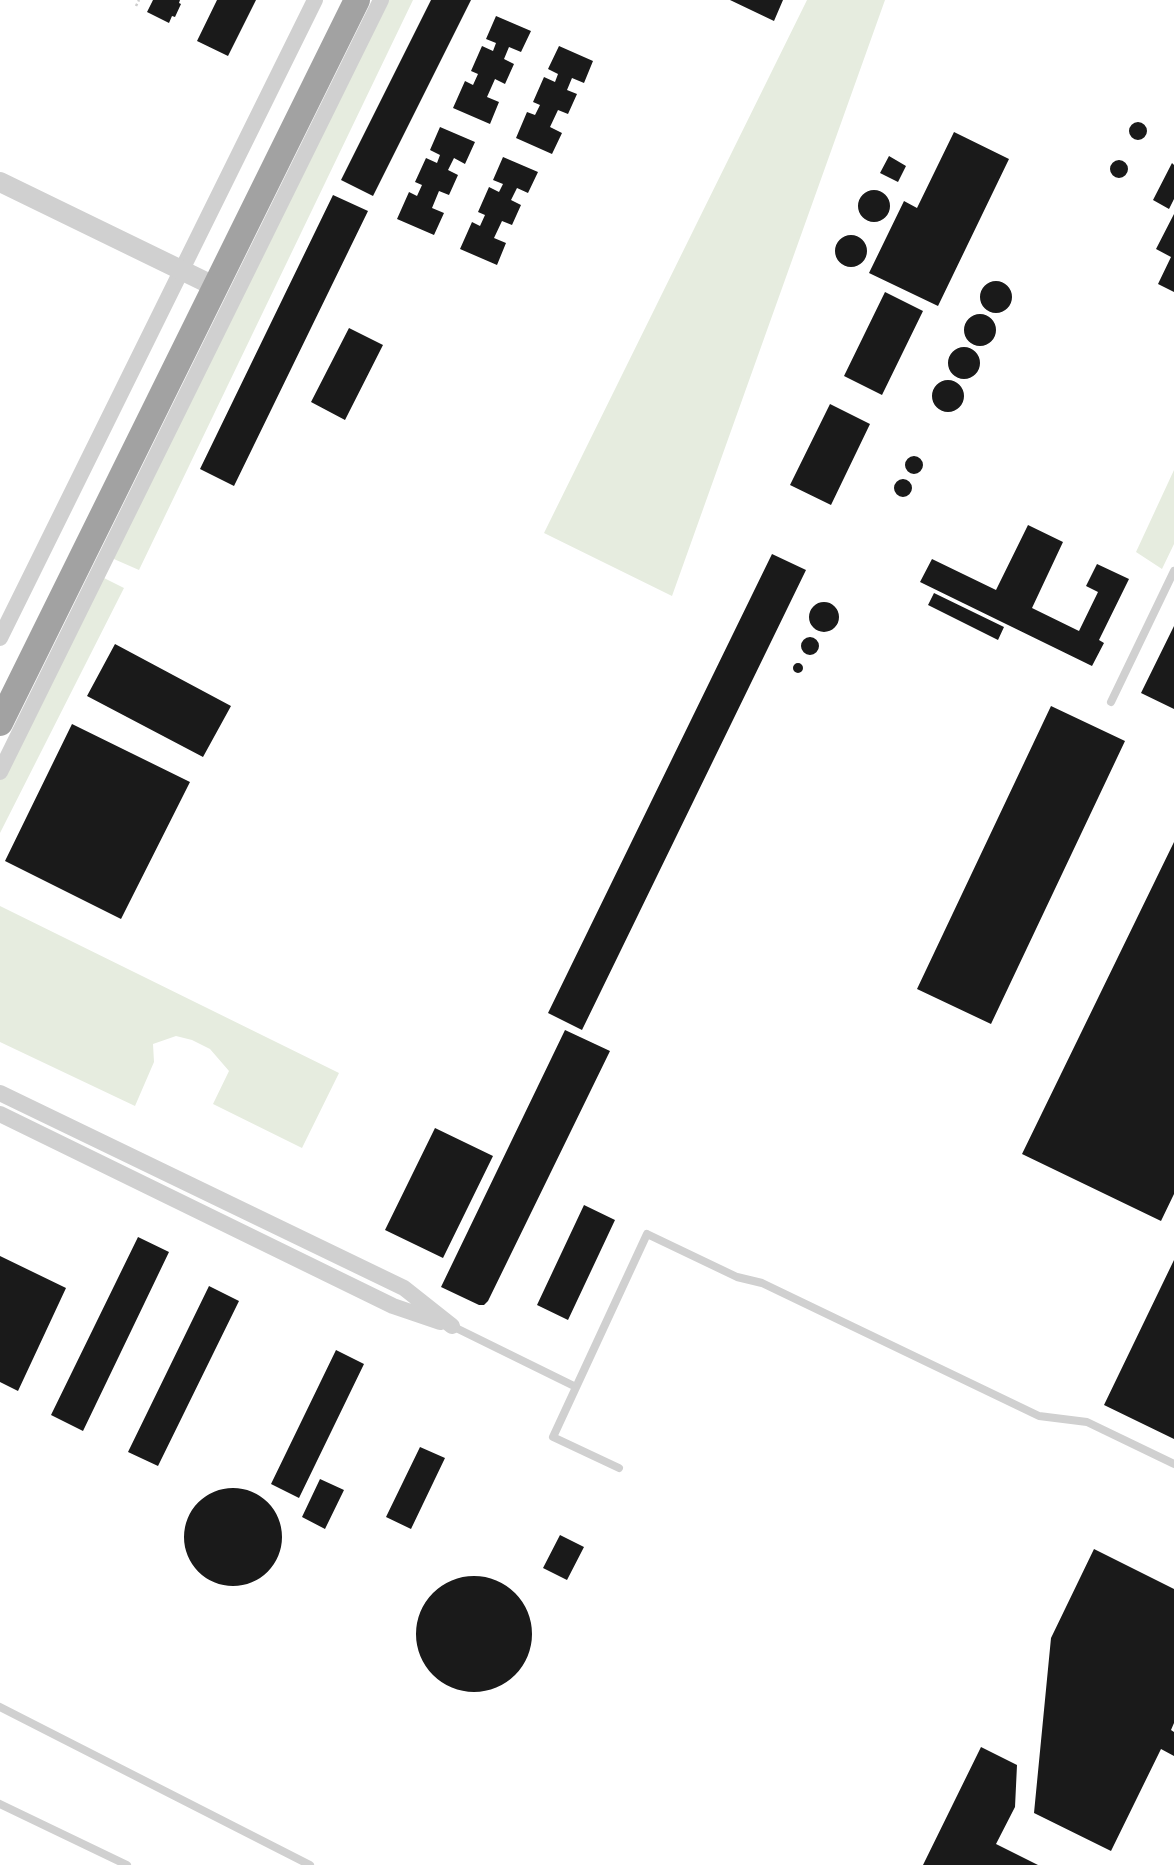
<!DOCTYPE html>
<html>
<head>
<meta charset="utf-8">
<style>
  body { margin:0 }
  canvas { display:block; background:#fff }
</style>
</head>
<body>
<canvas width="1174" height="1865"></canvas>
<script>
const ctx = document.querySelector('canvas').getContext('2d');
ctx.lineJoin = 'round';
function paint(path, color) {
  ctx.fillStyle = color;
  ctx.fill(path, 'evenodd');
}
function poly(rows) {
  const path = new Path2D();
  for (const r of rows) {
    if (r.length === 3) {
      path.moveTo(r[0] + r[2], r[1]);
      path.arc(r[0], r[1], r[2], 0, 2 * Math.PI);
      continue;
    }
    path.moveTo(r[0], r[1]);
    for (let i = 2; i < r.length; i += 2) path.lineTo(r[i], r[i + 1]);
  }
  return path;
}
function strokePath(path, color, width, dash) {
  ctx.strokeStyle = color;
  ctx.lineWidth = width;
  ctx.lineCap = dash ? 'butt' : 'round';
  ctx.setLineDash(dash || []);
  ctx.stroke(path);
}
paint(poly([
  [381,0,413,0,139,570,107,556],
  [807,0,885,0,672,596,544,533],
  [1174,470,1174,544,1162,569,1136,552],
  [98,575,124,588,0,833,0,772],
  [0,906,339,1073,302,1148,213,1104,229,1071,210,1049,192,1040,176,1036,153,1044,154,1062,135,1106,0,1042]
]), '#e6ecdf');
paint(poly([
  [153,0,180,0,179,3,181,4,175,17,172,16,169,23,147,12],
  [217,0,256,0,228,56,197,41],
  [431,0,471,0,373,196,341,180],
  [730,0,783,0,774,21],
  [496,16,531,31,521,52,509,47,504,59,514,64,505,84,495,79,487,97,499,102,490,124,453,108,465,81,473,85,478,74,471,71,482,46,493,51,496,43,486,39],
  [559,46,593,61,584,83,572,78,567,90,577,94,568,114,558,110,550,127,562,133,552,154,516,138,527,112,535,115,540,105,533,102,544,77,555,82,558,74,548,69],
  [1138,131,9],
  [440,127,475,142,465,164,454,158,448,170,458,175,449,195,439,191,432,208,444,213,434,235,397,219,409,192,417,196,422,185,415,182,426,158,437,163,440,155,430,150],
  [954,132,1009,159,938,306,869,273,904,201,917,208],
  [889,156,906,166,898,182,880,173],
  [503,157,538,172,528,193,517,188,511,200,521,205,512,225,502,221,494,238,506,243,497,265,460,249,472,222,480,226,485,215,478,212,489,187,499,192,503,184,493,180],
  [1119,169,9],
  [1172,163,1174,165,1174,199,1169,209,1153,200],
  [874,206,16],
  [333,195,368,211,234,486,200,469],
  [1174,214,1174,292,1158,284,1171,257,1156,249],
  [851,251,16],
  [996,297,16],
  [885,292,923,311,882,395,844,376],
  [980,330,16],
  [349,328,383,345,345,420,311,402],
  [964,363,16],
  [948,396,16],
  [830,404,870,424,831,505,790,485],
  [914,465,9],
  [903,488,9],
  [1028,525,1063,542,1032,608,1079,631,1098,592,1086,586,1097,564,1129,579,1099,640,1104,643,1092,666,920,582,932,559,996,590],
  [772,554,806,570,582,1030,548,1013],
  [934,593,1004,627,998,640,928,605],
  [824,617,15],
  [1174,626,1174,709,1141,693],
  [810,646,9],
  [115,644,231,706,203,757,87,696],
  [798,668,5],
  [1051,706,1125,741,991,1024,917,989],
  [72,724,190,782,121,919,5,861],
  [1174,842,1174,1194,1161,1221,1022,1154],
  [565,1030,610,1051,488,1301,484,1305,479,1305,441,1287],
  [435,1128,493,1156,443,1258,385,1230],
  [584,1205,615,1220,568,1320,537,1305],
  [138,1237,169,1252,83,1431,51,1415],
  [0,1256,66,1288,18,1391,0,1382],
  [1174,1260,1174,1439,1104,1405],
  [209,1286,239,1301,158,1466,128,1452],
  [336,1350,364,1364,299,1498,271,1484],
  [420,1447,445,1458,411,1529,386,1517],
  [320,1479,344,1490,325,1529,302,1517],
  [233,1537,49],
  [560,1535,584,1547,567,1580,543,1568],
  [1094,1549,1174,1589,1174,1723,1171,1730,1174,1732,1174,1756,1161,1749,1111,1851,1034,1813,1051,1638],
  [474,1634,58],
  [981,1747,1017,1765,1015,1807,996,1844,1038,1865,923,1865]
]), '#1a1a1a');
strokePath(poly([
  [136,6,139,0]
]), '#cdcdcd', 2.5, [2.5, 2.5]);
strokePath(poly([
  [1111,702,1174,571],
  [452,1326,576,1387],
  [619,1468,553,1437,647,1234,737,1277,762,1283,1039,1416,1087,1422,1174,1464],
  [0,1707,310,1865],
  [0,1804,127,1865]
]), '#d0d0d0', 8);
strokePath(poly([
  [0,638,315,0],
  [0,772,381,0],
  [0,1093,404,1288,452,1326],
  [0,1114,393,1306,440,1322]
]), '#d0d0d0', 16);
strokePath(poly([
  [0,182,216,287]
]), '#d0d0d0', 20);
strokePath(poly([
  [0,723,357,0]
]), '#a2a2a2', 26);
</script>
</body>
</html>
